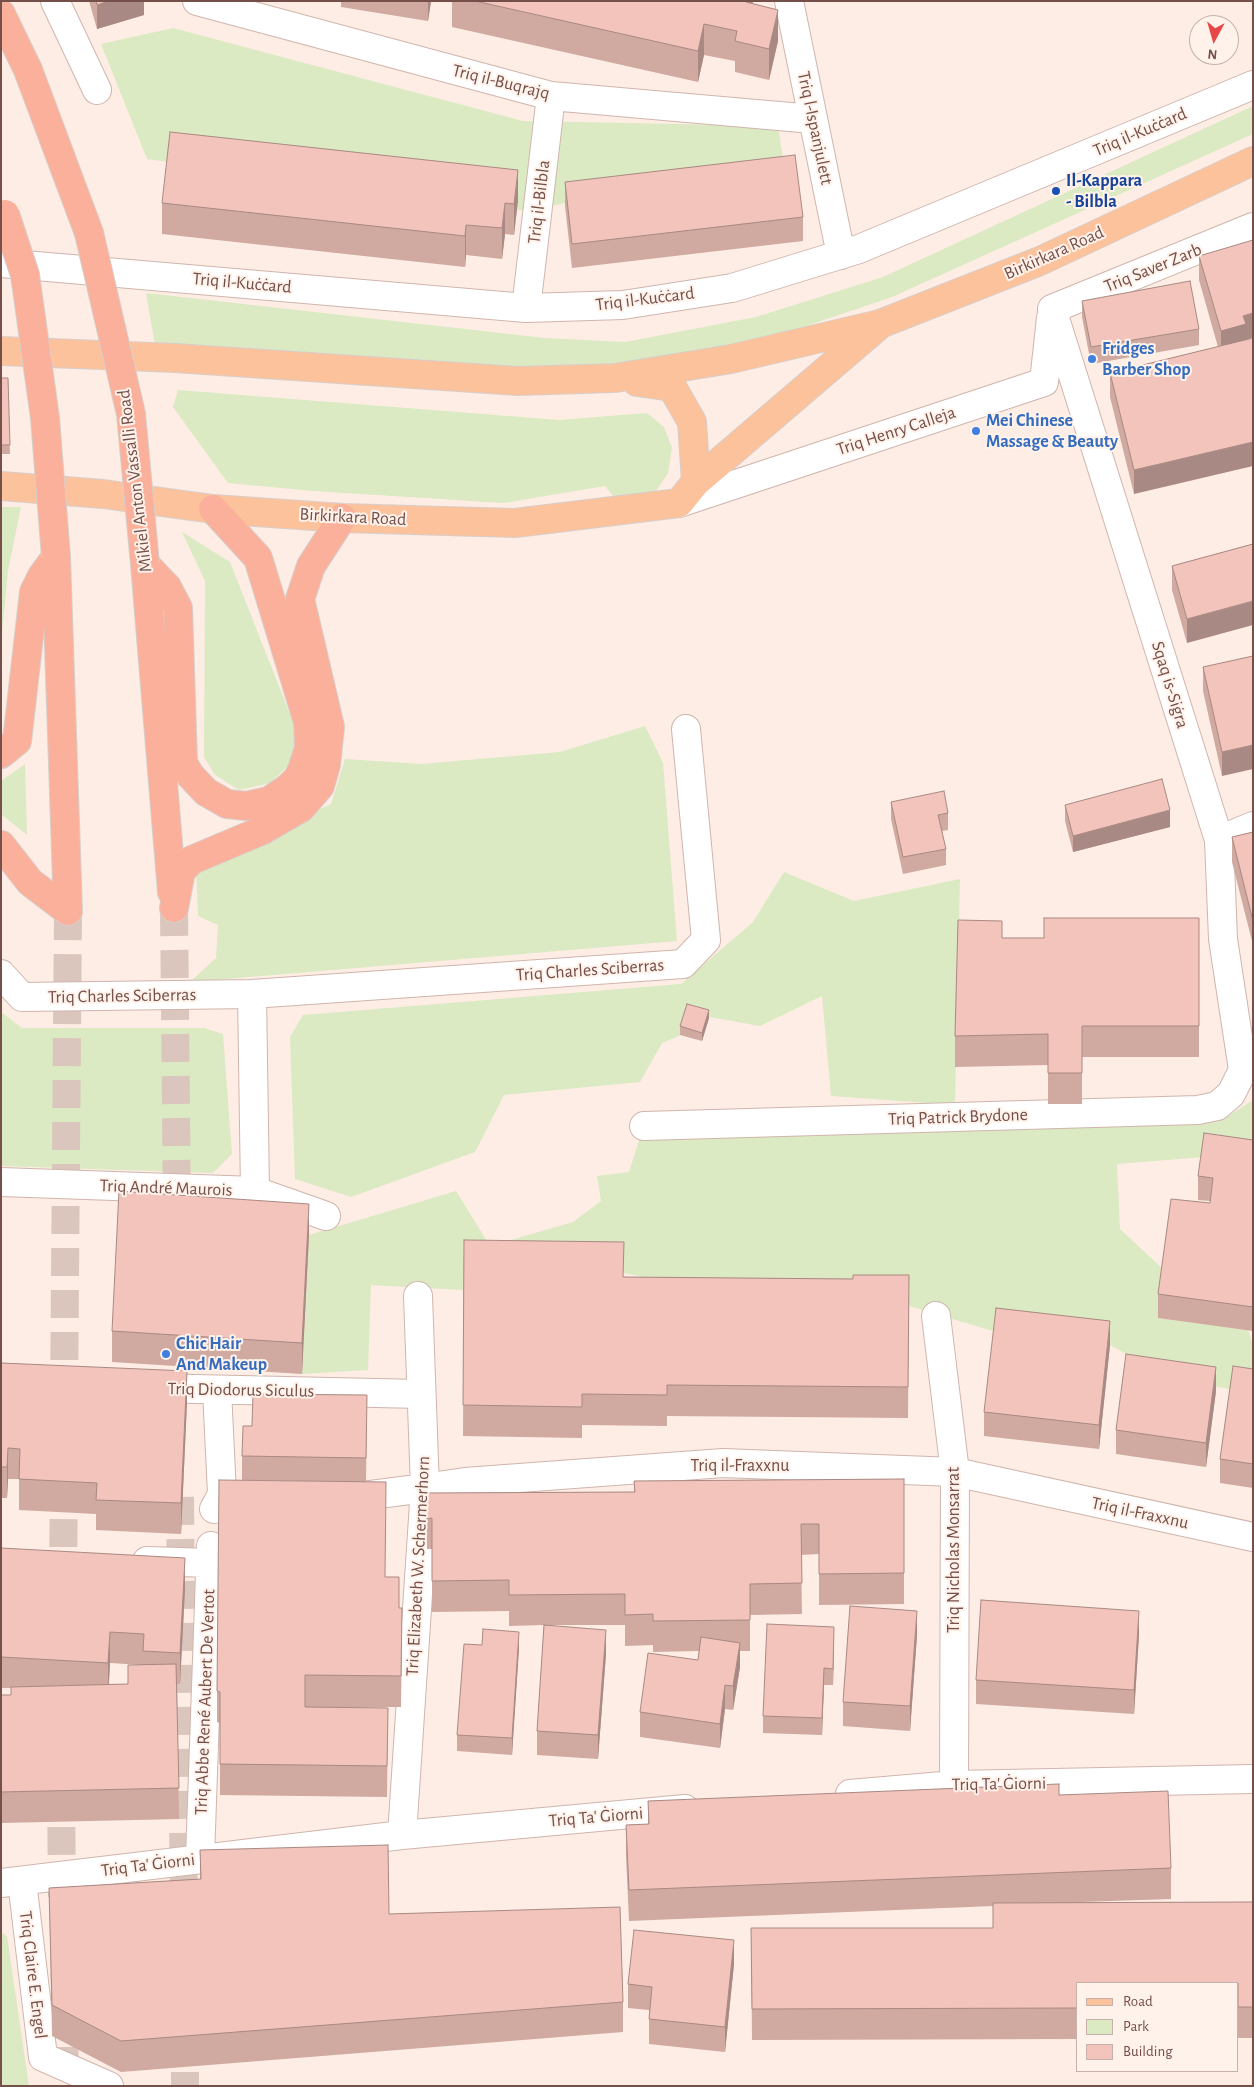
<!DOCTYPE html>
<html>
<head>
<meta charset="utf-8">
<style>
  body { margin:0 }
  #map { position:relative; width:1254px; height:2087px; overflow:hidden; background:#fdede4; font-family:"Alegreya Sans",sans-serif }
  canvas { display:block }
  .frame { position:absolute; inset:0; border:2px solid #754f49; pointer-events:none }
  .legend { position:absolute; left:1076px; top:1982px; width:162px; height:90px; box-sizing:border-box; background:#fff2ea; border:1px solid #c8b1aa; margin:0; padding:6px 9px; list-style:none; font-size:15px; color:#754f49 }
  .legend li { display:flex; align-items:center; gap:10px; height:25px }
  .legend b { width:25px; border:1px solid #c8b1aa }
  .north { position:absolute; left:1189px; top:15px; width:50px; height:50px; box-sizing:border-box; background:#fff2ea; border:1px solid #c8b1aa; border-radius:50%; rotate:186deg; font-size:14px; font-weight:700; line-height:20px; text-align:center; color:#754f49 }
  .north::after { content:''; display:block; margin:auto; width:18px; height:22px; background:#e84747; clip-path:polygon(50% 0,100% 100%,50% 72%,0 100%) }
</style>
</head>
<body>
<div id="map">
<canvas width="1254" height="2087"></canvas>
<div class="frame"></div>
<ul class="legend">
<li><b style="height:6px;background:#fcc29b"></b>Road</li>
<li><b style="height:14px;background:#dbeac2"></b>Park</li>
<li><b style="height:14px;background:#f2c4bb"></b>Building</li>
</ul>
<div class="north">N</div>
</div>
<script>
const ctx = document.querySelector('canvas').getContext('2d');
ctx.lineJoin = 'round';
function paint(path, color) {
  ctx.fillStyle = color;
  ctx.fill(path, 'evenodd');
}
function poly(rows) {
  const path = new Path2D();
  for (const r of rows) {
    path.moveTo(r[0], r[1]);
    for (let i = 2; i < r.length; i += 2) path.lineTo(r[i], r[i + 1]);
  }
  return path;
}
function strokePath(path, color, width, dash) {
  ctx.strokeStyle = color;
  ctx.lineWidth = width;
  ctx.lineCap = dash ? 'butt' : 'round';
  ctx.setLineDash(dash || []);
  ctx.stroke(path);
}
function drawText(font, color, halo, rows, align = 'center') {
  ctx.font = font + ' "Alegreya Sans",sans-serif';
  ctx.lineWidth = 4;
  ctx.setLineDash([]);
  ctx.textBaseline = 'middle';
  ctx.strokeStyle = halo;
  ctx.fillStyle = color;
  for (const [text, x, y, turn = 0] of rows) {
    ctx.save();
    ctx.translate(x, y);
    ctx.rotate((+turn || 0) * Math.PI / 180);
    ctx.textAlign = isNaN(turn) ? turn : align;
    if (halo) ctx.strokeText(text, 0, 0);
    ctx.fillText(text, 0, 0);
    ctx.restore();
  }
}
paint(poly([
  [173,28,523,121,778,126,783,158,527,211,147,159,101,44],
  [1253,106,1253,134,892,297,759,342,623,365,546,368,346,360,155,345,146,293,545,338,625,342,756,317,883,277],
  [178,390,559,420,647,413,664,427,672,448,668,473,654,494,617,501,605,486,504,503,313,491,228,483,173,407],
  [1,507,21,507,8,571,1,644],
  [182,532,230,562,295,727,293,761,270,783,239,790,215,775,204,757,205,581],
  [645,726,663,763,677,941,190,982,216,958,218,925,198,916,196,866,331,804,345,759,421,764,560,752],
  [25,764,27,835,1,814,1,781],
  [784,872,854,901,960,879,955,1105,831,1096,822,996,760,1026,687,1013,681,1035,662,1043,640,1082,504,1095,475,1152,351,1197,295,1179,290,1037,303,1015,681,984,753,922],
  [1,1012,22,1028,204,1028,223,1034,232,1154,213,1173,1,1166],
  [1253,1100,1253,1164,1204,1157,1117,1164,1120,1229,1164,1270,1158,1318,1248,1330,1253,1345,1253,1393,1172,1379,1110,1345,996,1332,909,1306,854,1306,801,1309,624,1273,464,1290,371,1285,368,1370,302,1374,309,1235,456,1191,490,1246,573,1222,601,1201,597,1176,629,1172,639,1140,659,1136,1150,1122,1227,1117],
  [1,1932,7,1936,29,2086,1,2086]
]), '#dbeac2');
strokePath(poly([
  [174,908,177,1212],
  [64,1402,68,911],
  [180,1497,184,1917],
  [63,1589,64,1475],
  [61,1785,62,1899],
  [64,2005,65,2086],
  [185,2030,185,2086]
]), '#dbc6bd', 28, [28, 14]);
const minor = poly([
  [55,1,97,90],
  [197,1,551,96,813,119],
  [789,1,841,255],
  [1,263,526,308,623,305,732,288,859,249,1253,85],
  [526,308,551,96],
  [1052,309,1219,840,1223,939,1243,1070],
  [1052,309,1253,227],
  [679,503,1044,382,1051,318],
  [1219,840,1253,826],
  [1,974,22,997,252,994,683,964,706,940,686,729],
  [252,994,255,1191],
  [644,1126,1198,1110,1217,1106,1231,1094,1243,1070,1253,1070],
  [1,1182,255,1191,326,1216],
  [936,1316,955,1472,954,1785],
  [150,1388,421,1394],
  [348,1495,363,1496,425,1488,465,1482,723,1463,955,1472,1253,1537],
  [214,1509,222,1494,217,1390],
  [147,1561,211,1563],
  [850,1794,954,1785,1253,1779],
  [402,1835,425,1488,418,1296],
  [200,1858,211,1546],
  [22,1881,43,2057,109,2086],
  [1,1883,402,1835,685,1809]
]);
const primary = poly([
  [1,351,175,358,518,381,615,378,731,359,880,324,1040,261,1253,161],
  [637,382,672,387,692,422,696,482],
  [1,486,103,494,213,509,342,518,515,523,679,503,696,482,877,327]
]);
const trunk = poly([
  [1,14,28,70,89,233],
  [56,557,68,911],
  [145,564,167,587,178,608,183,763,190,775,206,792,227,804,246,806,269,801,288,788,297,779,302,770,309,748,308,722,258,558,213,509],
  [145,564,172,892],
  [1,754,17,741,34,592,42,576,56,557],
  [1,845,30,882,68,911],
  [174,908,181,871,192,860,263,830,301,808,320,786,326,765,330,727,300,599,311,566,342,518]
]);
strokePath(minor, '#d0b5ad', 30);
strokePath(primary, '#d8cecc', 30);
strokePath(trunk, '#d8cecc', 30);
strokePath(minor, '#fff', 28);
strokePath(primary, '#fcc29b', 28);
strokePath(trunk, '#fab09a', 28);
const trunkBridge = poly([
  [5,214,25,275,45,418,56,557],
  [89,233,131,414,145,564]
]);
strokePath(trunkBridge, '#d8cecc', 30, []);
strokePath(trunkBridge, '#fab09a', 28);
paint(poly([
  [89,1,144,1,144,15,97,29],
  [341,1,431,1,428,21,341,7],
  [452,1,753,1,753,4,778,41,769,80,735,72,735,61,704,55,698,82,452,27],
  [565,182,803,217,803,241,572,268,565,206],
  [518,200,514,235,505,234,502,259,466,255,465,267,162,234,162,203],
  [1199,256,1246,340,1134,494,1110,397,1110,373,1218,347,1199,280],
  [1082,301,1199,329,1199,345,1091,364,1082,317],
  [1,378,8,378,10,454,1,454],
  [1253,544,1187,643,1172,590,1172,566],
  [1253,656,1222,776,1203,691,1203,667],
  [891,802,948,813,948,830,942,831,946,849,946,865,903,874,891,819],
  [1065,805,1170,827,1073,852,1065,821],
  [1253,832,1253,945,1232,862,1232,837],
  [1199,918,1199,1057,1082,1057,1082,1104,1048,1104,1048,1065,955,1067,955,1036,1002,938,1044,938],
  [709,1018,702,1041,680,1035,680,1026],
  [1253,1140,1253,1331,1158,1318,1158,1294,1210,1203,1210,1201,1198,1200,1198,1176],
  [309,1235,302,1374,112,1362,112,1331],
  [464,1240,624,1277,853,1279,909,1275,908,1418,667,1416,667,1426,582,1425,582,1438,463,1436],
  [1110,1345,1099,1449,984,1436,984,1412],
  [1,1363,187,1402,181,1534,96,1530,96,1514,19,1510,19,1479,8,1479,7,1498,1,1498],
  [1253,1369,1253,1488,1220,1483,1220,1459],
  [1216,1391,1206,1467,1116,1454,1116,1430],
  [367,1395,366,1482,385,1577,399,1608,402,1639,401,1707,305,1707,388,1708,387,1797,220,1795,220,1723,217,1722,217,1691,363,1482,242,1480,242,1456,252,1426],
  [904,1479,904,1604,819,1605,819,1554,801,1555,802,1614,750,1615,750,1651,740,1651,740,1667,733,1710,725,1709,720,1748,640,1737,640,1712,698,1660,699,1651,653,1652,653,1645,625,1646,625,1625,546,1625,606,1654,598,1759,537,1755,537,1731,544,1625,509,1626,509,1611,432,1612,432,1549,427,1549,426,1493,634,1492,634,1481],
  [1,1548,185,1589,180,1684,177,1684,179,1819,1,1823,1,1695,11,1695,11,1688,1,1688],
  [110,1663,143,1665,128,1665,128,1684,109,1684],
  [917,1635,910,1731,843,1726,843,1702],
  [1139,1635,1134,1714,976,1704,976,1680],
  [834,1644,833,1685,824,1685,822,1735,763,1733,763,1716],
  [519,1648,512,1755,457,1751,457,1735],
  [1059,1795,1171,1868,1171,1899,1081,1902,1253,1902,1253,2038,1238,2038,1238,1983,1078,1983,1078,2039,752,2040,751,1928,993,1928,993,1906,629,1921,626,1856,626,1825,648,1824,648,1801],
  [200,1850,389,1914,623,2002,623,2032,121,2072,52,2036,49,1888,200,1879],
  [734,1964,725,2052,649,2044,649,2010,628,2008,628,1984]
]), '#d0a9a1');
paint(poly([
  [109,1,144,1,144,15,97,29,97,5],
  [428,1,431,1,428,21],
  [746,1,753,1,746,33],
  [778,10,778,41,769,80,769,49],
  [704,24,704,55,698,82,698,51],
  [518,170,518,200,514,235,514,204],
  [505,203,505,234,502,259,502,228],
  [466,225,466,255,465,267,465,236],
  [1253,313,1253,337,1246,340,1246,348,1221,355,1221,331,1243,316],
  [1253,442,1253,466,1134,494,1134,470],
  [1253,601,1253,625,1187,643,1187,619],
  [1253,745,1253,769,1222,776,1222,752],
  [1170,810,1170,827,1073,852,1073,836],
  [709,1010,709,1018,702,1041,702,1033],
  [309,1204,309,1235,302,1374,302,1343],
  [1110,1321,1110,1345,1099,1449,1099,1425],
  [1216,1367,1216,1391,1206,1467,1206,1443],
  [187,1371,187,1402,181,1534,181,1503],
  [8,1448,8,1479,7,1498,7,1467],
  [185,1558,185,1589,180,1684,180,1653],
  [917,1611,917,1635,910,1731,910,1706],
  [1139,1611,1139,1635,1134,1714,1134,1690],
  [834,1627,834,1644,833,1685,833,1669],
  [606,1630,606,1654,598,1759,598,1735],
  [110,1632,110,1663,108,1694,108,1663],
  [519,1632,519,1648,512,1755,512,1738],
  [740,1643,740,1667,733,1710,733,1686],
  [824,1668,824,1685,822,1735,822,1718],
  [725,1685,725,1709,720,1748,720,1724],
  [734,1940,734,1964,725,2052,725,2027]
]), '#a98983');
const building = poly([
  [96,1,109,1,97,5,96,1],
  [475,1,746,1,746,2,778,10,769,49,735,41,737,31,704,24,698,51,475,1],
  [170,132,518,170,514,204,505,203,502,228,466,225,465,236,162,203,170,132],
  [795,155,803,217,572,244,565,182,795,155],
  [1253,240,1253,313,1243,316,1246,324,1221,331,1199,256,1253,240],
  [1190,281,1199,329,1091,347,1082,301,1190,281],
  [1253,338,1253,442,1134,470,1110,373,1253,338],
  [1,378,8,378,10,445,1,445,1,378],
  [1253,544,1253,601,1187,619,1172,566,1253,544],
  [1253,656,1253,745,1222,752,1203,667,1253,656],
  [1162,779,1170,810,1073,836,1065,805,1162,779],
  [944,791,948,813,938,815,946,849,903,857,891,802,944,791],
  [1253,832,1253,921,1232,837,1253,832],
  [1044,918,1199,918,1199,1026,1082,1026,1082,1073,1048,1073,1048,1034,955,1036,958,920,1002,921,1002,938,1044,938,1044,918],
  [687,1004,709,1010,702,1033,680,1026,687,1004],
  [1204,1133,1253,1140,1253,1307,1158,1294,1171,1199,1210,1203,1213,1178,1198,1176,1204,1133],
  [119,1191,309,1204,302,1343,112,1331,119,1191],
  [464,1240,624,1242,623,1277,853,1279,853,1275,909,1275,908,1387,667,1385,667,1395,582,1394,582,1407,463,1405,464,1240],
  [996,1308,1110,1321,1099,1425,984,1412,996,1308],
  [1126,1354,1216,1367,1206,1443,1116,1430,1126,1354],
  [1,1363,187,1371,181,1503,96,1500,97,1483,19,1479,20,1449,8,1448,7,1467,1,1467,1,1363],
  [1233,1366,1253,1369,1253,1464,1220,1459,1233,1366],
  [253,1394,367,1395,366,1458,242,1456,243,1426,252,1426,253,1394],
  [904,1479,904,1573,819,1574,819,1524,801,1524,802,1583,750,1584,750,1620,653,1621,653,1614,625,1615,625,1594,509,1595,509,1580,432,1581,432,1518,427,1519,426,1493,635,1492,634,1481,904,1479],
  [219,1480,386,1482,385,1577,399,1577,399,1608,402,1608,401,1676,305,1675,305,1707,388,1708,387,1766,220,1764,220,1692,217,1691,219,1480],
  [1,1548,185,1558,180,1653,143,1651,144,1634,110,1632,108,1663,1,1657,1,1548],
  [981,1600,1139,1611,1134,1690,976,1680,981,1600],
  [850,1606,917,1611,910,1706,843,1702,850,1606],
  [767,1624,834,1627,833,1669,824,1668,822,1718,763,1716,767,1624],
  [544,1625,606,1630,598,1735,537,1731,544,1625],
  [483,1629,519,1632,512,1738,457,1735,464,1644,482,1645,483,1629],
  [701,1637,740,1643,733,1686,725,1685,720,1724,640,1712,648,1653,698,1660,701,1637],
  [176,1664,179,1788,1,1792,1,1695,11,1695,11,1687,128,1684,128,1665,176,1664],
  [1059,1784,1059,1795,1168,1791,1171,1868,629,1890,626,1825,649,1824,648,1801,1059,1784],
  [388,1845,389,1914,620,1907,623,2002,121,2041,52,2005,49,1888,201,1879,200,1850,388,1845],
  [1253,1902,1253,2007,1238,2007,1238,1983,1078,1983,1078,2008,752,2009,751,1928,993,1928,993,1903,1253,1902],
  [634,1930,734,1940,725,2027,649,2019,652,1987,628,1984,634,1930]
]);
paint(building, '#f2c4bb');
strokePath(building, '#a98983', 1);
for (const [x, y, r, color] of [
  [1056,191,5,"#1a4fb4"],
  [1092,359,5,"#3f7fe0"],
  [976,431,5,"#3f7fe0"],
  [166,1354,5,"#3f7fe0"]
]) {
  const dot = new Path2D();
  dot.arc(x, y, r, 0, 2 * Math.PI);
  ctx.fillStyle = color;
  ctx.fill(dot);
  strokePath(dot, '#fff2ea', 2);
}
drawText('18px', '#754f49', '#fff2ea', [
  ["Triq il-Buqrajq",501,82,14],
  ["Triq l-Ispanjulett",815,128,78],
  ["Triq il-Kuċċard",1140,132,-23],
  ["Triq il-Bilbla",539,202,-83],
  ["Birkirkara Road",1054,253,-24],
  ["Triq Saver Zarb",1153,268,-22],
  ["Triq il-Kuċċard",242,283,5],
  ["Triq il-Kuċċard",645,299,-7],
  ["Triq Henry Calleja",896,431,-18],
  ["Mikiel Anton Vassalli Road",135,481,-97],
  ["Birkirkara Road",353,517,3],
  ["Sqaq is-Siġra",1170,685,73],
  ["Triq Charles Sciberras",590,970,-4],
  ["Triq Charles Sciberras",122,996,-1],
  ["Triq Patrick Brydone",958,1117,-2],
  ["Triq André Maurois",166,1188,2],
  ["Triq Diodorus Siculus",241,1390,1],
  ["Triq il-Fraxxnu",740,1466],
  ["Triq il-Fraxxnu",1140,1513,12],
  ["Triq Nicholas Monsarrat",954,1550,-90],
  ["Triq Elizabeth W. Schermerhorn",418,1566,-87],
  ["Triq Abbe René Aubert De Vertot",205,1702,-88],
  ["Triq Ta' Ġiorni",999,1784,-1],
  ["Triq Ta' Ġiorni",596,1817,-5],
  ["Triq Ta' Ġiorni",148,1865,-7],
  ["Triq Claire E. Engel",33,1975,83]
]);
drawText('bold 18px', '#164399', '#fff2ea', [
  ["Il-Kappara",1066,181],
  ["- Bilbla",1066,202]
], 'left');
drawText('bold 18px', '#366cbe', '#fff2ea', [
  ["Fridges",1102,349],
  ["Barber Shop",1102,370],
  ["Mei Chinese",986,421],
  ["Massage & Beauty",986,442],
  ["Chic Hair",176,1344],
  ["And Makeup",176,1365]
], 'left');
</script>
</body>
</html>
